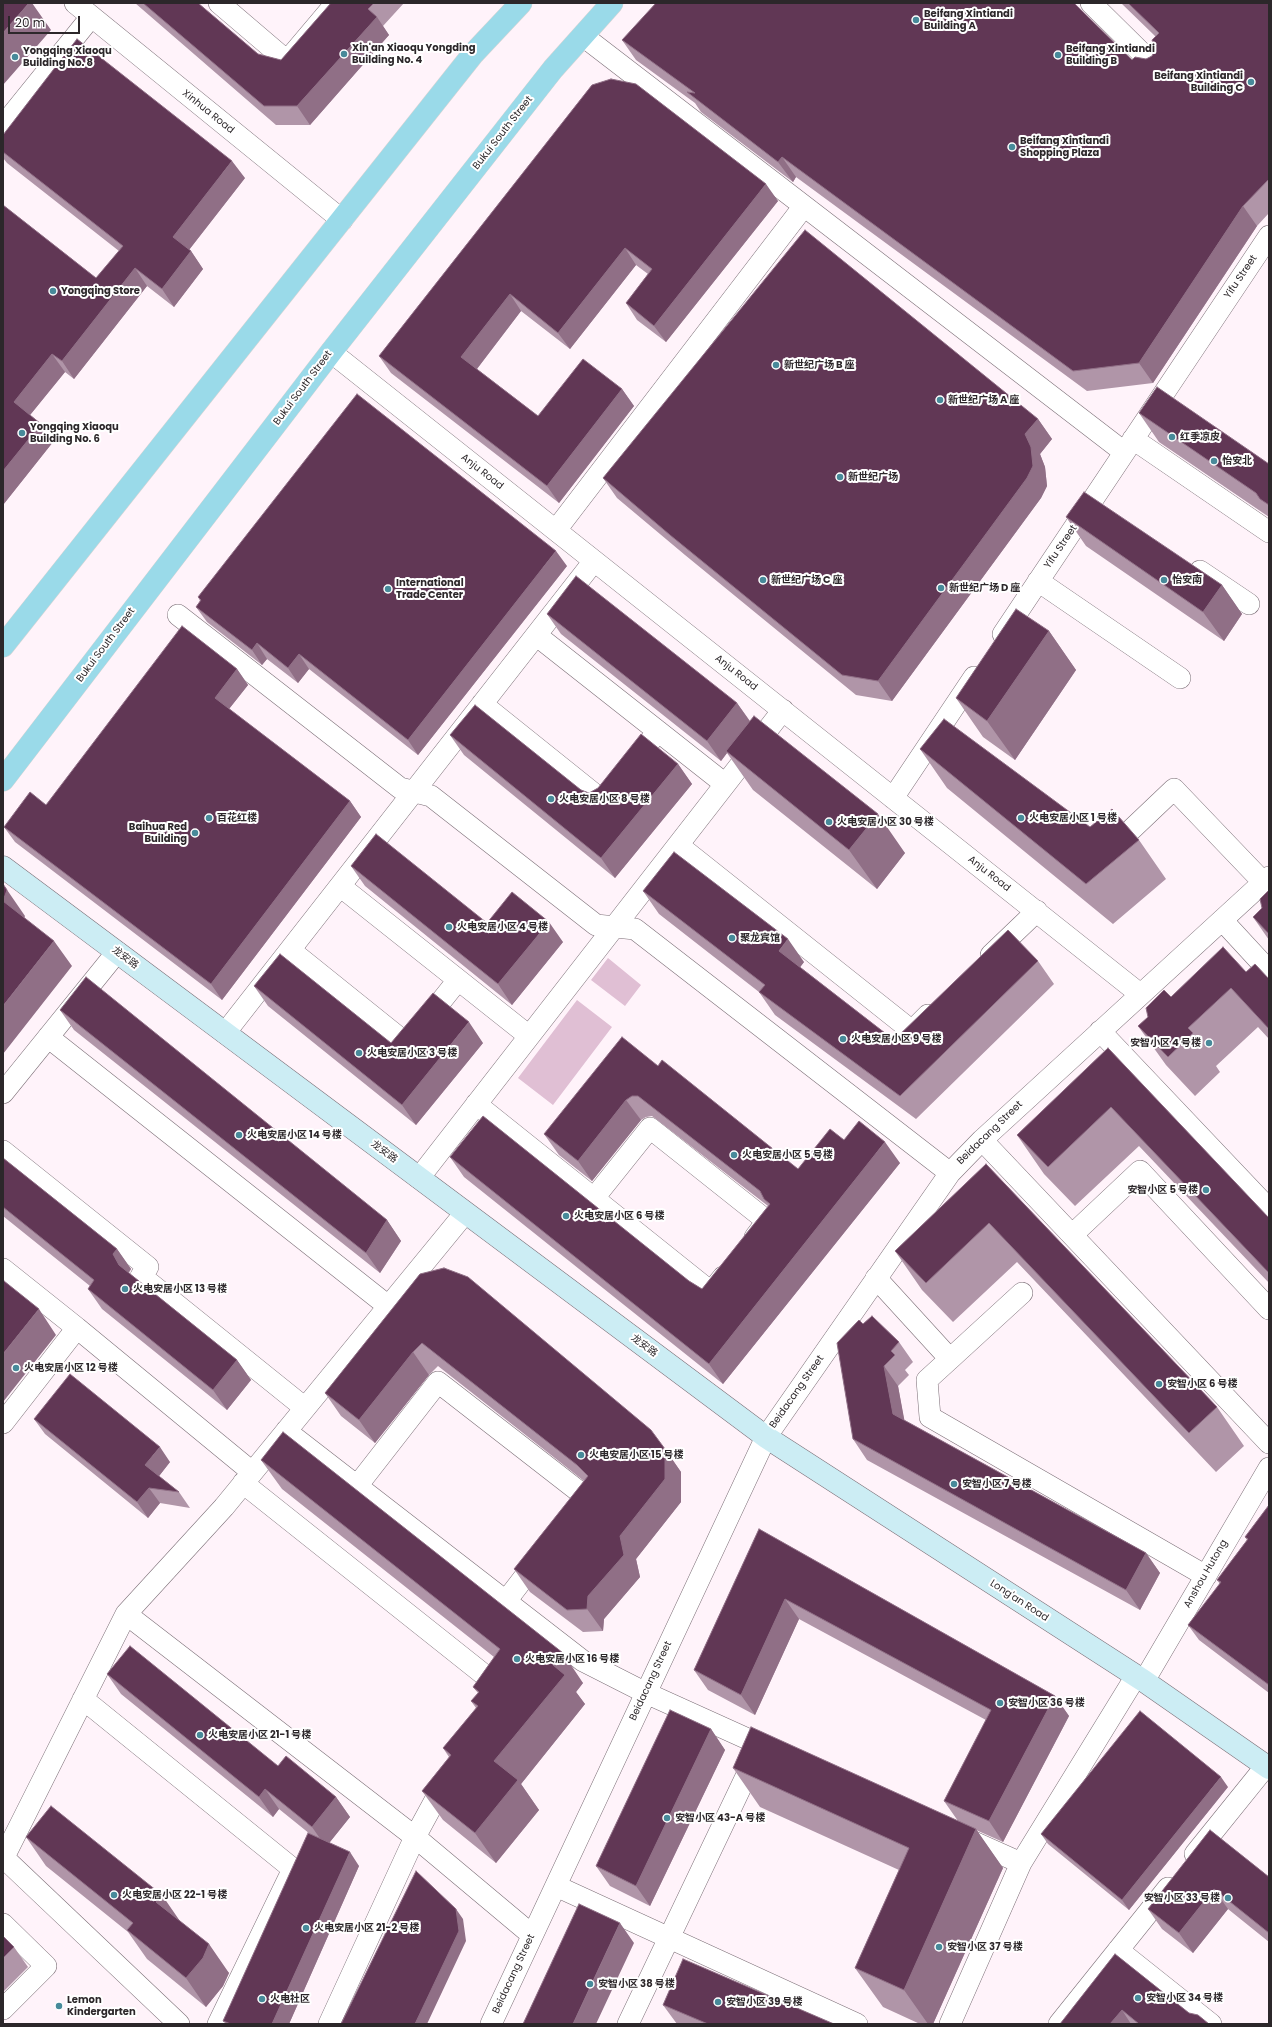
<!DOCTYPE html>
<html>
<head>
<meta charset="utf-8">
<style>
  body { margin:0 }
  #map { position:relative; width:1272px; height:2027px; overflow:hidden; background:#fff3fa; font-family:Poppins,sans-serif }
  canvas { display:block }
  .frame { position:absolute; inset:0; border:4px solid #2c272a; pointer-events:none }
  .scale { position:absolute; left:8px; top:16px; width:72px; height:18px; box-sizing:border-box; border:2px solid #2c272a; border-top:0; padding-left:5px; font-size:12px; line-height:14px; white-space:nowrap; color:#2c272a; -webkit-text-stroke:3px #fff; paint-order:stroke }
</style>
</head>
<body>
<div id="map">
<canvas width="1272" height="2027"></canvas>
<div class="frame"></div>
<div class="scale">20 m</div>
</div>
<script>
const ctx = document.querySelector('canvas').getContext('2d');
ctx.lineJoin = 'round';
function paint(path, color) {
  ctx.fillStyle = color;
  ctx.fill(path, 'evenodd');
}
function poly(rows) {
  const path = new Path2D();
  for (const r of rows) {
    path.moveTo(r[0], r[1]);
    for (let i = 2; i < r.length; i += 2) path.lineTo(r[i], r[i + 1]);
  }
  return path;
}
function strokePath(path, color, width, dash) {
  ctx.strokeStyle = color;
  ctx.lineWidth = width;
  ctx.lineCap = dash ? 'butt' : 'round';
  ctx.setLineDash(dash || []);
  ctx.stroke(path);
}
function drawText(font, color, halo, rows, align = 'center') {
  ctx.font = font + ' Poppins,"Noto Sans SC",sans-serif';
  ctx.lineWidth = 4;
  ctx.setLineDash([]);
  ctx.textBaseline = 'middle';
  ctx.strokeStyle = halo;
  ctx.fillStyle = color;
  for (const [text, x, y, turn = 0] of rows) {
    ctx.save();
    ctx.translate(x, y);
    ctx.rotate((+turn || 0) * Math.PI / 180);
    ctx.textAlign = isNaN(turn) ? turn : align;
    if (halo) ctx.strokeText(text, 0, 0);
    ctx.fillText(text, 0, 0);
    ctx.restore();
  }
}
paint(poly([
  [608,958,641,985,625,1006,591,980],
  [577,1000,612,1027,553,1105,518,1078]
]), '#e0bfd4');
const street = poly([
  [75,3,342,220],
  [219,3,287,61,336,3],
  [1091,3,1157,68],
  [583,36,1124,452],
  [3,126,91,17],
  [331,352,1140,994],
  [1133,439,1269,532],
  [556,530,804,206],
  [1200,571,1249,604],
  [1038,581,1180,678],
  [178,615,400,788,431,796,596,925,635,929,950,1173],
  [1003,634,1269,236],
  [536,635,725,784],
  [482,704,603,801,612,789],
  [633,763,658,731],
  [893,798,974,677],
  [678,845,912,1031,928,1015],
  [1110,845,1113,847,1174,789,1263,882],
  [340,886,529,1036],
  [1222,920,1269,971],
  [290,950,407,1044,458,980],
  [991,955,1037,911],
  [1100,1031,1269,1209],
  [225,1033,594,561],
  [48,1037,388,1306],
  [3,1093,117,952],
  [476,1104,711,1292,723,1277],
  [982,1140,1269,1443],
  [3,1151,148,1267,141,1276,305,1408],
  [419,1178,783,710],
  [594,1198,650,1128,767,1221,755,1237],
  [1072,1235,1140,1171,1269,1309],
  [3,1269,77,1328],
  [876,1278,950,1359,927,1380,930,1417,1206,1576],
  [950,1359,1022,1293],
  [3,1423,77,1328,252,1472],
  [286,1431,583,1661,646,1693,761,1745,628,2024],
  [243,1483,497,1685,493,1693],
  [357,1486,438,1382,586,1497,577,1510],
  [506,1601,539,1558],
  [126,1614,415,1837,446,1780],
  [1144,1681,1269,1468],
  [83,1699,293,1869,218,2024],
  [965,1838,1021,1863,1136,1676],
  [1195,1854,1266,1766],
  [3,1857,179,2024],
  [3,1859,126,1614,224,1507,465,1213],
  [556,1886,857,2024],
  [3,1924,46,1966,3,2009],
  [1118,1950,1211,2024],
  [329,2024,415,1837,532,1935],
  [491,2024,766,1437,950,1173,982,1140,1269,877],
  [950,2024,1021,1863],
  [1059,2024,1168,1888]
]);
const secondary = poly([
  [3,867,766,1437,1144,1681,1269,1768]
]);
const primary = poly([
  [3,646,473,54,521,3],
  [3,780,331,352,553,69,612,3]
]);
strokePath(street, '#7c6f77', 22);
strokePath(secondary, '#7c6f77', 23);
strokePath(primary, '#d5d4d4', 23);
strokePath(street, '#fff', 21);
strokePath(secondary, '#ccedf4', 22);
strokePath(primary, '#9adae9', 22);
paint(poly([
  [135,3,198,3,258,54,281,60,331,3,404,3,383,26,389,35,310,125,276,125],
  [1121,3,1269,3,1269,213,1257,226,1153,383,1087,391,796,177,793,182,701,112,695,103,636,60,622,40,1132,60,1146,59,1152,56,1155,50,1155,36],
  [592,85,778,201,666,342,637,320,626,303,648,274,636,265,570,349,521,311,477,369,538,416,622,389,634,406,559,503,391,373,379,356],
  [3,135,245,178,189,250,191,251,203,269,174,307,147,286,74,379,65,372,30,415,41,424,53,442,3,505,3,205,96,278,119,251,7,163,3,158],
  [1139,413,1269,464,1269,517,1159,442],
  [1038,419,1052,439,1040,454,1045,467,1047,486,1041,498,892,701,856,695,685,555,617,498,603,478],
  [1066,517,1222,585,1242,614,1224,641,1086,546],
  [567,566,418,755,309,669,298,683,267,659,262,665,207,622,196,607,200,601,198,597],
  [547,614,737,703,750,721,905,853,877,889,753,790,727,753,721,761,561,634],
  [1049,631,1076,670,1015,760,983,737,956,698],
  [237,669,248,685,229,709,350,801,361,817,222,1000,15,842,4,827,46,805],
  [450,735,589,793,678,764,692,784,615,878,464,755],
  [920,749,1090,827,1139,840,1166,879,1113,924,947,788],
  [351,866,487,923,563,942,512,1005,365,886],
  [1269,890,1269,940,1253,917,1262,908],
  [643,891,804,962,800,967,894,1040,1038,961,1054,984,916,1119,775,1015,759,992,659,914],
  [1246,972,1269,979,1269,1039,1258,1027,1216,1066,1220,1072,1195,1096,1166,1065,1138,1026,1171,997],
  [254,986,391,1043,483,1043,416,1125,268,1006],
  [60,1010,387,1220,401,1241,380,1273,74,1030],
  [1108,1048,1269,1218,1269,1283,1139,1146,1075,1206,1044,1174,1017,1135],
  [658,1066,798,1169,844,1140,900,1163,723,1384,464,1177,450,1157,689,1281,702,1289,768,1206,652,1116,646,1117,641,1120,592,1181,559,1155,544,1134],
  [3,1158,117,1249,131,1269,129,1273,237,1360,251,1380,227,1410,102,1309,88,1289,90,1286,3,1216],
  [986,1164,1217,1407,1244,1446,1216,1472,1017,1262,953,1322,922,1290,895,1251],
  [420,1274,665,1449,681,1472,681,1502,636,1559,640,1577,604,1619,603,1631,583,1632,530,1592,514,1569,584,1481,438,1366,429,1375,375,1443,341,1416,325,1393],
  [863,1324,899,1342,913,1362,905,1370,909,1375,898,1386,904,1420,1146,1553,1160,1573,1140,1610,867,1460,853,1439],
  [34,1419,170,1462,159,1476,179,1492,190,1508,160,1503,148,1518,45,1434],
  [261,1460,583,1683,576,1692,585,1704,521,1784,539,1810,496,1863,443,1820,422,1791,449,1757,443,1748,476,1708,471,1701,478,1693,473,1687,494,1657,282,1489],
  [1269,1505,1269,1693,1199,1640,1188,1625,1220,1584,1217,1580,1247,1540,1245,1537],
  [759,1529,1055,1696,1069,1716,1003,1842,976,1830,1003,1868,933,2024,920,2024,883,2007,855,1968,899,1870,760,1807,733,1768,958,1821,944,1801,986,1720,799,1619,755,1715,708,1690,694,1670],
  [107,1674,278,1766,336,1797,350,1817,329,1843,359,1866,289,2024,226,2024,223,2021,310,1834,279,1809,273,1817,121,1694],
  [711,1729,725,1750,650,1906,610,1886,596,1866],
  [1228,1787,1129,1910,1048,1844,1041,1834],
  [1210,1830,1269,1877,1269,1942,1228,1909,1193,1953,1162,1929,1148,1909],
  [26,1837,179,1920,229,1973,223,1986,206,2007,147,1959,128,1932,46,1866],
  [3,1936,14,1947,28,1967,3,1992],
  [1115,1954,1189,2013,1209,2024,1060,2024],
  [663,2005,834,2024,677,2024]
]), '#b095a8');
paint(poly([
  [29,3,32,3,51,30,3,85,3,33],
  [377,17,389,35,310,125,297,106],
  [782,157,796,177,793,182,778,162],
  [232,161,245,178,185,255,173,237],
  [766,184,778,201,666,342,654,326],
  [1243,206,1257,226,1153,383,1139,363],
  [625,248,636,265,570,349,558,333],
  [191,251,203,269,174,307,162,289],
  [135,268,147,286,74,379,62,361],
  [510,294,521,311,473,374,461,357],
  [52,354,65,372,26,420,14,402],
  [622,389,634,406,559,503,547,486],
  [1038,419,1052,439,1040,454,1045,467,1047,486,1041,498,892,701,878,681,1025,434],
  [41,424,53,442,3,505,3,471],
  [556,551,567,566,418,755,408,740],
  [1222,585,1242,614,1224,641,1203,612],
  [1049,631,1076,670,1015,760,987,721],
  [257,643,267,659,262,665,252,650],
  [299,654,309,669,298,683,288,668],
  [237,669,248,685,225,714,215,698],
  [737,703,751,723,726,751,727,753,721,761,707,741],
  [678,764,692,784,615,878,601,858],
  [350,801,361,817,222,1000,211,984],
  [878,814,905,853,877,889,849,850],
  [3,884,25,916,21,926,3,901],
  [549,922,563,942,512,1005,498,984],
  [788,939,804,962,795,974,779,951],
  [54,941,72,966,3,1054,3,1006],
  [469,1022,483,1043,416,1125,402,1105],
  [626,1100,641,1120,592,1181,578,1161],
  [885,1142,900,1163,723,1384,709,1364],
  [387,1220,401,1241,380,1273,366,1253],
  [117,1249,131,1269,127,1274,119,1265,113,1254],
  [39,1309,56,1335,3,1402,3,1354],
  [413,1352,429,1375,375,1443,359,1420],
  [237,1360,251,1380,227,1410,213,1390],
  [884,1366,898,1386,907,1434,893,1414],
  [160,1447,170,1462,156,1480,145,1465],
  [665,1449,681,1472,681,1502,636,1559,640,1577,604,1619,603,1631,587,1609,588,1596],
  [149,1488,160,1503,148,1518,137,1502],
  [1146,1553,1160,1573,1140,1610,1126,1590],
  [785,1599,799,1619,755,1715,741,1695],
  [563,1653,583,1683,576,1692,585,1704,521,1784,539,1810,496,1863,475,1833,494,1761,553,1665],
  [1055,1696,1069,1716,1003,1842,989,1821],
  [711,1729,725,1750,650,1906,636,1886],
  [1221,1777,1228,1787,1129,1910,1122,1900],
  [265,1789,279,1809,273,1817,259,1797],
  [336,1797,350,1817,326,1847,312,1827],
  [976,1829,1003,1868,933,2024,928,2024,904,1990],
  [350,1852,359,1866,289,2024,272,2024],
  [1214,1889,1228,1909,1193,1953,1179,1933],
  [162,1895,182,1924,156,1902],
  [456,1909,463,1919,466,1941,427,2024,415,2024],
  [620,1923,634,1943,596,2024,573,2024],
  [209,1944,229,1973,223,1986,206,2007,186,1978],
  [1122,2010,1131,2024,1110,2024]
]), '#906f86');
const building = poly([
  [3,3,29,3,3,33,3,3],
  [143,3,198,3,258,54,281,60,331,3,374,3,368,9,377,17,297,106,264,106,143,3],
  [656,3,1074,3,1132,60,1135,57,1146,59,1152,56,1155,50,1152,40,1159,33,1128,3,1269,3,1269,179,1243,206,1139,363,1073,371,782,157,778,162,687,92,695,93,622,40,656,3],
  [77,39,232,161,173,237,191,251,162,289,135,268,62,361,52,354,14,402,41,424,3,471,3,205,96,278,123,246,3,152,3,135,77,39],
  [611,79,636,84,766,184,654,326,626,303,652,269,625,248,558,333,510,294,461,357,538,416,583,359,622,389,547,486,379,356,592,85,611,79],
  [805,230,1038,419,1025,434,1031,447,1033,466,1027,478,878,681,842,675,670,535,603,478,805,230],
  [1157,387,1269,464,1269,505,1260,499,1256,493,1139,413,1157,387],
  [357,394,556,551,408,740,299,654,288,668,257,643,252,650,196,607,201,600,198,597,357,394],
  [1084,492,1222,585,1203,612,1066,517,1084,492],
  [576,576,737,703,707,741,547,614,576,576],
  [1016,609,1049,631,987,721,956,698,1016,609],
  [182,626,237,669,215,698,350,801,211,984,4,827,30,792,46,805,182,626],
  [475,705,581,790,589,793,598,788,641,734,678,764,601,858,450,735,475,705],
  [754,716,878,814,849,850,726,751,754,716],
  [944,719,1090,827,1112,809,1139,840,1086,884,920,749,944,719],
  [376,834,487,923,512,892,549,922,498,984,351,866,376,834],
  [674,852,788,939,779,951,894,1040,1008,930,1038,961,900,1096,759,992,765,985,643,891,674,852],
  [3,884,7,890,3,901,54,941,3,1006,3,884],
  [1269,890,1269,934,1253,917,1262,908,1260,899,1269,890],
  [1223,947,1246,972,1255,964,1269,979,1269,1029,1231,988,1188,1028,1193,1033,1168,1057,1138,1026,1148,1017,1146,1008,1164,990,1171,997,1223,947],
  [280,954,391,1043,433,993,469,1022,402,1105,254,986,280,954],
  [86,977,387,1220,366,1253,60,1010,86,977],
  [622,1037,658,1066,662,1060,798,1169,830,1129,844,1140,859,1121,885,1142,709,1364,450,1157,483,1116,689,1281,702,1289,770,1204,764,1199,760,1191,638,1096,632,1096,626,1100,578,1161,544,1134,622,1037],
  [1108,1048,1269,1218,1269,1273,1111,1107,1048,1167,1017,1135,1108,1048],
  [3,1158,117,1249,113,1254,119,1265,237,1360,213,1390,88,1289,94,1280,3,1207,3,1158],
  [986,1164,1217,1407,1189,1433,989,1223,926,1283,895,1251,986,1164],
  [444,1268,468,1277,651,1430,665,1449,665,1479,620,1536,624,1555,588,1596,587,1609,567,1610,514,1569,588,1476,577,1465,422,1343,413,1352,359,1420,325,1393,420,1274,444,1268],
  [4,1281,39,1309,3,1354,3,1282,4,1281],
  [872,1316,899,1342,891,1351,895,1355,884,1366,893,1414,1146,1553,1126,1590,853,1439,837,1343,859,1320,863,1324,872,1316],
  [70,1374,160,1447,145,1465,179,1492,149,1488,137,1502,34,1419,70,1374],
  [283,1432,563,1653,553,1665,565,1675,494,1761,518,1780,475,1833,422,1791,451,1755,443,1748,478,1706,471,1701,479,1692,473,1687,500,1649,261,1460,283,1432],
  [1269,1505,1269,1685,1188,1625,1221,1582,1217,1580,1248,1539,1245,1537,1269,1505],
  [759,1529,1055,1696,989,1821,944,1801,991,1710,785,1599,741,1695,694,1670,759,1529],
  [130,1646,278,1766,286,1756,336,1797,312,1827,265,1789,259,1797,107,1674,130,1646],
  [670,1710,711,1729,636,1886,596,1866,670,1710],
  [1140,1711,1221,1777,1122,1900,1041,1834,1140,1711],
  [751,1727,976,1829,904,1990,855,1968,909,1848,733,1768,751,1727],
  [51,1806,162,1895,156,1902,209,1944,203,1958,186,1978,127,1930,133,1923,26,1837,51,1806],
  [1210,1830,1269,1877,1269,1933,1214,1889,1179,1933,1148,1909,1210,1830],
  [308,1833,350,1852,272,2024,231,2024,223,2021,308,1833],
  [416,1871,456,1909,459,1931,415,2024,341,2024,416,1871],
  [579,1904,620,1923,573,2024,523,2024,579,1904],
  [3,1936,14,1947,3,1958,3,1936],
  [1115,1954,1189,2013,1198,2015,1209,2024,1139,2024,1122,2010,1110,2024,1060,2024,1115,1954],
  [683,1959,834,2024,708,2024,663,2005,683,1959]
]);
paint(building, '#613755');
strokePath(building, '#906f86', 1);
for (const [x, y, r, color] of [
  [916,20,4,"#478a9a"],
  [344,54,4,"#478a9a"],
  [1058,55,4,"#478a9a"],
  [15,57,4,"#478a9a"],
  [1251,82,4,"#478a9a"],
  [1012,147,4,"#478a9a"],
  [53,291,4,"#478a9a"],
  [776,365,4,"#478a9a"],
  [940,400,4,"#478a9a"],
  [22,433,4,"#478a9a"],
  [1172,437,4,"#478a9a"],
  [1214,461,4,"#478a9a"],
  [840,477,4,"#478a9a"],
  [763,580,4,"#478a9a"],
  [1164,580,4,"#478a9a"],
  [941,588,4,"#478a9a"],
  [388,589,4,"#478a9a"],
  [551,799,4,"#478a9a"],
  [209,818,4,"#478a9a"],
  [1021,818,4,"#478a9a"],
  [829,822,4,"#478a9a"],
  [195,833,4,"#478a9a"],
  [449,927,4,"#478a9a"],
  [732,938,4,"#478a9a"],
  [843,1039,4,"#478a9a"],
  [1209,1043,4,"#478a9a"],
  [359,1053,4,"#478a9a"],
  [239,1135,4,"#478a9a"],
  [734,1155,4,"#478a9a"],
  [1206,1190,4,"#478a9a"],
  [566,1216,4,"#478a9a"],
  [125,1289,4,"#478a9a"],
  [16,1368,4,"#478a9a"],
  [1159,1384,4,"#478a9a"],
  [581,1455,4,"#478a9a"],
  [954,1484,4,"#478a9a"],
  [517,1659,4,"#478a9a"],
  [1000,1703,4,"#478a9a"],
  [200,1735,4,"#478a9a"],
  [667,1818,4,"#478a9a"],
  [114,1895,4,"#478a9a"],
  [1228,1898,4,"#478a9a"],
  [306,1928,4,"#478a9a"],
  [939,1947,4,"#478a9a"],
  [590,1984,4,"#478a9a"],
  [1138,1998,4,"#478a9a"],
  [262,1999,4,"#478a9a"],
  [718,2002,4,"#478a9a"],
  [59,2006,4,"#478a9a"]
]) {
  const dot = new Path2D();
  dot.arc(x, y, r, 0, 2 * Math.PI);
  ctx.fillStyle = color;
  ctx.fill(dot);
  strokePath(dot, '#fff', 1.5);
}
drawText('bold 10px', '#2c272a', '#fff', [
  ["Beifang Xintiandi",924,14],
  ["Building A",924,26],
  ["Xin'an Xiaoqu Yongding",352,48],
  ["Building No. 4",352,60],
  ["Beifang Xintiandi",1066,49],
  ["Building B",1066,61],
  ["Yongqing Xiaoqu",23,51],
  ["Building No. 8",23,63],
  ["Beifang Xintiandi",1243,76,"right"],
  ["Building C",1243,88,"right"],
  ["Beifang Xintiandi",1020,141],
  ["Shopping Plaza",1020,153],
  ["Yongqing Store",61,291],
  ["新世纪广场 B 座",784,365],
  ["新世纪广场 A 座",948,400],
  ["Yongqing Xiaoqu",30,427],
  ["Building No. 6",30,439],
  ["红季凉皮",1180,437],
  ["怡安北",1222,461],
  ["新世纪广场",848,477],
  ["新世纪广场 C 座",771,580],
  ["怡安南",1172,580],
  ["International",396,583],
  ["Trade Center",396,595],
  ["新世纪广场 D 座",949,588],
  ["火电安居小区 8 号楼",559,799],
  ["百花红楼",217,818],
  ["火电安居小区 1 号楼",1029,818],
  ["火电安居小区 30 号楼",837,822],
  ["Baihua Red",187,827,"right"],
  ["Building",187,839,"right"],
  ["火电安居小区 4 号楼",457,927],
  ["聚龙宾馆",740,938],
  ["火电安居小区 9 号楼",851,1039],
  ["安智小区 4 号楼",1201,1043,"right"],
  ["火电安居小区 3 号楼",367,1053],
  ["火电安居小区 14 号楼",247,1135],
  ["火电安居小区 5 号楼",742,1155],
  ["安智小区 5 号楼",1198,1190,"right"],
  ["火电安居小区 6 号楼",574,1216],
  ["火电安居小区 13 号楼",133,1289],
  ["火电安居小区 12 号楼",24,1368],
  ["安智小区 6 号楼",1167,1384],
  ["火电安居小区 15 号楼",589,1455],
  ["安智小区 7 号楼",962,1484],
  ["火电安居小区 16 号楼",525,1659],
  ["安智小区 36 号楼",1008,1703],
  ["火电安居小区 21-1 号楼",208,1735],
  ["安智小区 43-A 号楼",675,1818],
  ["火电安居小区 22-1 号楼",122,1895],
  ["安智小区 33 号楼",1220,1898,"right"],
  ["火电安居小区 21-2 号楼",314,1928],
  ["安智小区 37 号楼",947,1947],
  ["安智小区 38 号楼",598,1984],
  ["安智小区 34 号楼",1146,1998],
  ["火电社区",270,1999],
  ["Lemon",67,2000],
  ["Kindergarten",67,2012],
  ["安智小区 39 号楼",726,2002]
], 'left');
drawText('10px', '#2c272a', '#fff', [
  ["Xinhua Road",208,112,39],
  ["Bukui South Street",503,133,-52],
  ["Yifu Street",1241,277,-56],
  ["Bukui South Street",303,388,-53],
  ["Anju Road",482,472,38],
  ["Yifu Street",1061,547,-56],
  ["Bukui South Street",106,645,-53],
  ["Anju Road",736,673,38],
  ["Anju Road",989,874,38],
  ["龙安路",125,958,37],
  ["Beidacang Street",990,1133,-44],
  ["龙安路",384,1152,37],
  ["龙安路",644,1346,37],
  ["Beidacang Street",797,1392,-55],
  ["Anshou Hutong",1206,1574,-60],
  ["Long'an Road",1019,1601,33],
  ["Beidacang Street",651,1681,-65],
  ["Beidacang Street",514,1974,-65]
]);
</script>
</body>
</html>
